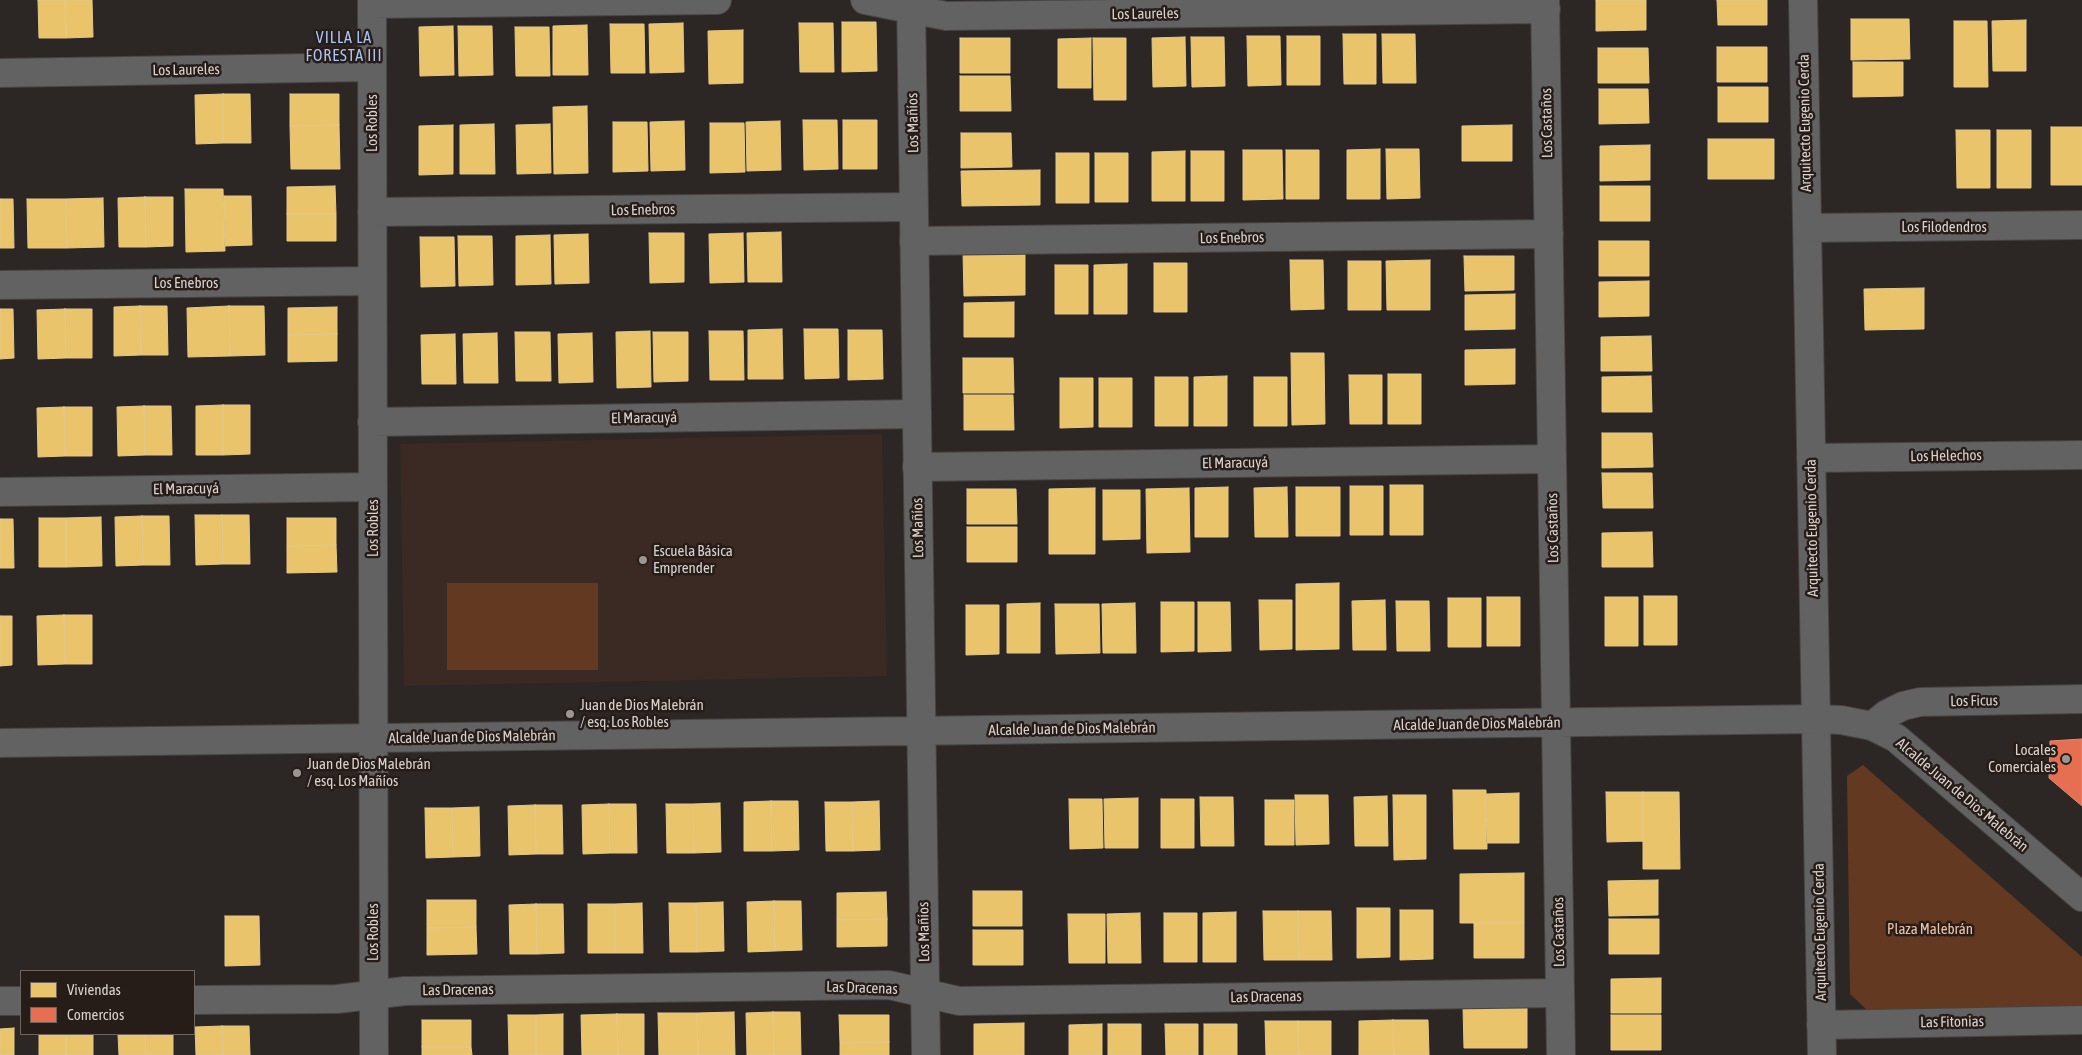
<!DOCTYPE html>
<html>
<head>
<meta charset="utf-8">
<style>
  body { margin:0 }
  #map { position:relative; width:2082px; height:1055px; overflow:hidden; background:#2c2724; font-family:"Asap Condensed",sans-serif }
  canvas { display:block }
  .legend { position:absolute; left:20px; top:970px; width:175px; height:65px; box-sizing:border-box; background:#271d18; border:1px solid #6e6561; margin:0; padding:6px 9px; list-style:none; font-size:15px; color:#d8d1ce }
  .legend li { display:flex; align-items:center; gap:10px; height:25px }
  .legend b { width:25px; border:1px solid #6e6561 }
</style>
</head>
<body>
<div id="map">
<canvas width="2082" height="1055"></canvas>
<ul class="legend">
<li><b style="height:14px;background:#e9c46a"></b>Viviendas</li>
<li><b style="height:14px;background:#e76f51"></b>Comercios</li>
</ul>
</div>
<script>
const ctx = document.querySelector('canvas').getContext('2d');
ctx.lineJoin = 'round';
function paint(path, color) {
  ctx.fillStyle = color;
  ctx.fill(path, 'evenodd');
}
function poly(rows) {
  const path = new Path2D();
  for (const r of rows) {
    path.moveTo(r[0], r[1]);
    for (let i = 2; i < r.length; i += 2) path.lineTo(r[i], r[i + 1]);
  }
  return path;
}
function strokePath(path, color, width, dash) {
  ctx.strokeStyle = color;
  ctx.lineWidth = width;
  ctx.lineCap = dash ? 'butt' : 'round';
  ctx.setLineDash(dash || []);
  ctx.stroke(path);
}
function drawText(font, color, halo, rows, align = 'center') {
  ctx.font = font + ' "Asap Condensed",sans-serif';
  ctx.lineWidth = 5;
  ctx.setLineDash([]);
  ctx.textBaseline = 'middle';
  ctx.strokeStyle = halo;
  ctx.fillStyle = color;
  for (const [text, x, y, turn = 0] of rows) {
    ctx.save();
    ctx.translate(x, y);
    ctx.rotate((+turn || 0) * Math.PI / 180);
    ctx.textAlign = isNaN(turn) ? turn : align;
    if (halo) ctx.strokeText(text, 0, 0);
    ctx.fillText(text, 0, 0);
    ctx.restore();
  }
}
paint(poly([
  [882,434,887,676,404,686,400,444]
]), '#3a2a23');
paint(poly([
  [447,583,598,583,598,670,447,670],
  [1863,765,2082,957,2082,1007,1867,1010,1850,994,1847,776]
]), '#633922');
const homes = poly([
  [38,0,65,0,66,38,39,38,38,0],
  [65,0,92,0,93,37,66,38,65,0],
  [1596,0,1646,0,1646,30,1596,31,1596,0],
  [1717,0,1767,0,1767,25,1718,25,1717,0],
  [1851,19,1909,19,1910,59,1851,60,1851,19],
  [2026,20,2026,71,1993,71,1992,21,2026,20],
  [1954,21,1987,21,1988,87,1954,87,1954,21],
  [842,22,876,22,877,71,842,72,842,22],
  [683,23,684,72,650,73,649,24,683,23],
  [799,23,833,23,834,72,800,72,799,23],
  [610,24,644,24,645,73,611,73,610,24],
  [587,25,588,75,553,75,553,26,587,25],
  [453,26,454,75,420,76,419,27,453,26],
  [458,26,492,26,493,75,459,76,458,26],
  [515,27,549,27,550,76,516,76,515,27],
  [743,30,743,83,709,84,708,31,743,30],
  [1343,34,1376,34,1376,84,1344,84,1343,34],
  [1382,34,1415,34,1416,83,1383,83,1382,34],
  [1247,36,1280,36,1281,85,1248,86,1247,36],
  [1287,36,1320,36,1320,85,1287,85,1287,36],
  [1185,37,1186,86,1153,87,1152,38,1185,37],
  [1191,37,1224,37,1225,86,1192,87,1191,37],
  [960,38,1010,38,1010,73,960,73,960,38],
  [1091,38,1091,88,1058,88,1058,39,1091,38],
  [1093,38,1126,38,1126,100,1094,100,1093,38],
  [1717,47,1767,47,1767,82,1717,82,1717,47],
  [1598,48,1648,48,1649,83,1598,83,1598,48],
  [1853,62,1903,62,1903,96,1853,97,1853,62],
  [960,76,1010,76,1011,111,960,111,960,76],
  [1718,87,1768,87,1768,122,1718,122,1718,87],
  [1599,89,1648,89,1649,123,1599,124,1599,89],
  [223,94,223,143,196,144,195,95,223,94],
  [223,94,250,94,251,143,223,143,223,94],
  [290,94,339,94,339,125,290,126,290,94],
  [587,106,588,173,554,174,553,107,587,106],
  [803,120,837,120,838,169,804,170,803,120],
  [843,120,877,120,877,169,843,169,843,120],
  [684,121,685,170,651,171,650,122,684,121],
  [780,121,781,170,747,171,746,122,780,121],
  [613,122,647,122,648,171,613,172,613,122],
  [710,123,744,123,745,172,710,173,710,123],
  [494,124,495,174,460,174,460,125,494,124],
  [550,124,551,173,517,174,516,125,550,124],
  [339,125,340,169,291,169,290,126,339,125],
  [453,125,453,174,419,175,419,126,453,125],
  [1512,125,1512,161,1462,161,1462,126,1512,125],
  [2051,127,2082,127,2082,185,2051,185,2051,127],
  [1956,130,1990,130,1990,188,1957,188,1956,130],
  [1997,130,2031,130,2031,188,1997,188,1997,130],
  [961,133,1011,133,1012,167,961,168,961,133],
  [1708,139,1774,139,1774,179,1708,179,1708,139],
  [1650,145,1650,180,1600,181,1600,146,1650,145],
  [1380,149,1380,199,1347,199,1347,150,1380,149],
  [1386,149,1419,149,1420,198,1387,199,1386,149],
  [1243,150,1282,150,1283,199,1243,200,1243,150],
  [1286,150,1319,150,1319,199,1286,199,1286,150],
  [1185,151,1185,201,1152,201,1152,152,1185,151],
  [1191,151,1224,151,1224,201,1191,201,1191,151],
  [1056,153,1089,153,1089,203,1056,203,1056,153],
  [1095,153,1128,153,1128,202,1095,202,1095,153],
  [1040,170,1040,205,962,206,961,171,1040,170],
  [335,186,336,214,287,214,287,187,335,186],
  [1600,186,1650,186,1650,221,1600,221,1600,186],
  [185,189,223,189,225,251,186,252,185,189],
  [224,196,251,196,252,245,224,246,224,196],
  [145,197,146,247,119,247,118,198,145,197],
  [145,197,173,197,173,246,146,247,145,197],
  [103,198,104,247,67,248,66,199,103,198],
  [0,199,13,199,14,248,0,248,0,199],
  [27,199,66,199,67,248,28,248,27,199],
  [287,214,336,214,336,241,287,241,287,214],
  [781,232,782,282,748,282,747,233,781,232],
  [649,233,684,233,684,282,650,283,649,233],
  [743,233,744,282,710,283,709,234,743,233],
  [588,234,589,283,555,284,554,235,588,234],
  [550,235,551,284,516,285,516,236,550,235],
  [458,236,492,236,493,285,459,286,458,236],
  [420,237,454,237,455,286,421,287,420,237],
  [1599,241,1649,241,1649,276,1599,276,1599,241],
  [963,252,1025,252,1025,295,964,296,963,252],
  [1464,256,1514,256,1514,290,1465,291,1464,256],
  [1290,260,1323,260,1324,309,1291,310,1290,260],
  [1430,260,1430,310,1387,310,1386,261,1430,260],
  [1348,261,1381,261,1381,310,1348,310,1348,261],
  [1154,263,1187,263,1187,312,1154,312,1154,263],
  [1127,264,1127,314,1094,314,1094,265,1127,264],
  [1055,265,1088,265,1088,314,1055,314,1055,265],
  [1649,281,1649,316,1599,317,1599,282,1649,281],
  [1924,288,1924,329,1865,330,1864,289,1924,288],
  [1515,294,1515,329,1465,330,1465,295,1515,294],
  [1014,302,1014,337,964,337,964,303,1014,302],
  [140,306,141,355,114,356,114,307,140,306],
  [140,306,167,306,168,355,141,355,140,306],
  [229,306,264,306,265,355,230,356,229,306],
  [229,306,230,356,188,357,187,308,229,306],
  [337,307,337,334,288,335,288,308,337,307],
  [0,309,13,309,14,358,0,359,0,309],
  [65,309,66,358,38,359,37,310,65,309],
  [65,309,92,309,92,358,66,358,65,309],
  [782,329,783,379,748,379,748,330,782,329],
  [804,329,838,329,839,378,805,379,804,329],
  [848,330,882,330,883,379,848,380,848,330],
  [650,331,651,387,617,388,616,332,650,331],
  [709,331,743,331,744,380,710,380,709,331],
  [515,332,550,332,551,381,516,381,515,332],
  [653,332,688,332,688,381,654,382,653,332],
  [497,333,498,383,464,383,463,334,497,333],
  [592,333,593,382,559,383,558,334,592,333],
  [337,334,337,361,288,362,288,335,337,334],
  [455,334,456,384,422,384,421,335,455,334],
  [1651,336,1652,371,1601,371,1601,337,1651,336],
  [1515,349,1515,384,1465,385,1465,350,1515,349],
  [1291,353,1324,353,1325,424,1292,425,1291,353],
  [963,358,1013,358,1014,393,963,393,963,358],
  [1388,374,1421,374,1421,424,1388,424,1388,374],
  [1349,375,1382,375,1382,424,1350,424,1349,375],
  [1227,376,1227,426,1194,426,1194,377,1227,376],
  [1651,376,1652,412,1602,412,1602,377,1651,376],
  [1155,377,1188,377,1188,426,1155,426,1155,377],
  [1254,377,1287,377,1287,426,1254,426,1254,377],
  [1060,378,1093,378,1093,427,1060,428,1060,378],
  [1099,378,1132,378,1132,427,1099,427,1099,378],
  [964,395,1013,395,1014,430,964,430,964,395],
  [223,405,223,455,196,455,196,406,223,405],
  [223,405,250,405,250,454,223,455,223,405],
  [144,406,145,455,118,456,117,407,144,406],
  [144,406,171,406,172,455,145,455,144,406],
  [64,407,65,456,38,457,37,408,64,407],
  [64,407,92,407,92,456,65,456,64,407],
  [1602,433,1652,433,1653,467,1602,468,1602,433],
  [1602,473,1652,473,1653,508,1603,508,1602,473],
  [1390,485,1423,485,1423,535,1390,535,1390,485],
  [1350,486,1383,486,1383,535,1350,535,1350,486],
  [1228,487,1228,537,1195,537,1195,488,1228,487],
  [1287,487,1288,537,1255,537,1254,488,1287,487],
  [1296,487,1340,487,1340,536,1296,536,1296,487],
  [1095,488,1095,554,1049,554,1049,489,1095,488],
  [1189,488,1190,552,1147,553,1146,489,1189,488],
  [967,489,1016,489,1017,524,967,524,967,489],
  [1103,490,1140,490,1140,539,1103,540,1103,490],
  [195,515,222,515,223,564,196,565,195,515],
  [222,515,249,515,250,564,223,564,222,515],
  [142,516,143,565,116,566,115,517,142,516],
  [142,516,169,516,170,565,143,565,142,516],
  [101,517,102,566,66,567,66,518,101,517],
  [39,518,66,518,66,567,39,567,39,518],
  [287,518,336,518,336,545,287,546,287,518],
  [0,519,13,519,14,568,0,568,0,519],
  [967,527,1017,527,1017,562,967,562,967,527],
  [1652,532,1653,567,1602,567,1602,533,1652,532],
  [336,545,337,572,287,573,287,546,336,545],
  [1339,583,1339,649,1296,650,1296,584,1339,583],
  [1644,596,1677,596,1677,645,1644,645,1644,596],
  [1487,597,1520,597,1520,646,1487,646,1487,597],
  [1605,597,1638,597,1638,646,1605,646,1605,597],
  [1448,598,1481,598,1481,647,1448,647,1448,598],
  [1259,600,1292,600,1292,649,1260,650,1259,600],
  [1385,600,1386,650,1353,650,1352,601,1385,600],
  [1396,601,1429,601,1430,651,1397,651,1396,601],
  [1161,602,1194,602,1194,651,1161,652,1161,602],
  [1198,602,1230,602,1231,651,1198,652,1198,602],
  [1040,603,1040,653,1007,653,1007,604,1040,603],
  [1135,603,1136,653,1103,653,1102,604,1135,603],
  [1055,604,1099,604,1100,653,1056,654,1055,604],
  [966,605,999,605,999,654,966,655,966,605],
  [64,615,65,664,38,665,37,616,64,615],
  [64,615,92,615,92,664,65,664,64,615],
  [0,616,12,616,12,665,0,666,0,616],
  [1453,790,1486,790,1487,849,1454,849,1453,790],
  [1606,792,1643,792,1643,841,1607,842,1606,792],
  [1643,792,1679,792,1680,869,1643,869,1643,792],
  [1519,793,1519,843,1486,843,1486,794,1519,793],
  [1295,795,1328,795,1329,844,1296,845,1295,795],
  [1393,795,1426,795,1426,859,1394,860,1393,795],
  [1387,796,1388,846,1355,846,1354,797,1387,796],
  [1200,797,1233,797,1234,846,1201,846,1200,797],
  [1138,798,1138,848,1105,848,1104,799,1138,798],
  [1069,799,1102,799,1103,848,1070,849,1069,799],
  [1161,799,1194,799,1194,848,1161,848,1161,799],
  [1265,800,1294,800,1294,845,1265,845,1265,800],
  [771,801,772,851,744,851,744,802,771,801],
  [771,801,798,801,799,850,772,851,771,801],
  [879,801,880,850,853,851,852,802,879,801],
  [825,802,852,802,853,851,826,851,825,802],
  [720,803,721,852,694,853,693,804,720,803],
  [609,804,610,853,583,854,582,805,609,804],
  [609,804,636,804,637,853,610,853,609,804],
  [666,804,693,804,694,853,667,853,666,804],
  [535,805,536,854,509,855,508,806,535,805],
  [535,805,562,805,563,854,536,854,535,805],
  [479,807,480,856,453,857,452,808,479,807],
  [425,808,452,808,453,857,426,858,425,808],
  [1524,873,1524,923,1460,923,1460,874,1524,873],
  [1658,880,1658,915,1609,916,1608,881,1658,880],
  [973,891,1022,891,1022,926,973,926,973,891],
  [886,892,887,919,837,920,837,893,886,892],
  [427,900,476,900,476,927,427,928,427,900],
  [774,901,775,951,748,952,747,902,774,901],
  [774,901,801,901,802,950,775,951,774,901],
  [723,902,724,951,697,952,696,903,723,902],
  [642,903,643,953,615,953,615,904,642,903],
  [669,903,696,903,697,952,670,952,669,903],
  [536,904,537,954,510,954,509,905,536,904],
  [536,904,563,904,564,953,537,954,536,904],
  [588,904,615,904,615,953,588,953,588,904],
  [1357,908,1390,908,1390,957,1357,958,1357,908],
  [1400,910,1433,910,1433,959,1400,960,1400,910],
  [1263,911,1298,911,1299,960,1264,960,1263,911],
  [1298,911,1331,911,1332,960,1299,960,1298,911],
  [1236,912,1236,962,1203,962,1203,913,1236,912],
  [1140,913,1141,963,1108,963,1107,914,1140,913],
  [1164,913,1197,913,1197,962,1164,962,1164,913],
  [1068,914,1105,914,1105,963,1069,963,1068,914],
  [225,916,259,916,260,965,225,966,225,916],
  [887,919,887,946,837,947,837,920,887,919],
  [1609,919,1659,919,1659,954,1609,954,1609,919],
  [1474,923,1524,923,1524,958,1474,958,1474,923],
  [476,927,477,954,427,955,427,928,476,927],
  [973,930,1023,930,1023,965,973,965,973,930],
  [1661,978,1661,1013,1611,1013,1611,979,1661,978],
  [1527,1006,1527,1048,1464,1048,1463,1007,1527,1006],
  [734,1012,735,1055,698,1055,697,1013,734,1012],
  [773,1012,774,1055,747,1055,746,1013,773,1012],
  [773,1012,800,1012,801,1055,774,1055,773,1012],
  [658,1013,697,1013,698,1055,659,1055,658,1013],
  [563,1014,563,1055,536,1055,536,1015,563,1014],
  [617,1014,618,1055,582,1055,581,1015,617,1014],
  [617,1014,644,1014,644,1055,618,1055,617,1014],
  [508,1015,536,1015,536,1055,509,1055,508,1015],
  [839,1015,889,1015,889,1042,840,1043,839,1015],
  [1611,1015,1661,1015,1661,1050,1611,1050,1611,1015],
  [422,1020,471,1020,471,1047,422,1047,422,1020],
  [1393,1020,1428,1020,1429,1055,1394,1055,1393,1020],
  [1393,1020,1394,1055,1359,1055,1359,1021,1393,1020],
  [1265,1021,1298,1021,1299,1055,1266,1055,1265,1021],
  [1298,1021,1331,1021,1331,1055,1299,1055,1298,1021],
  [1024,1023,1024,1055,974,1055,974,1024,1024,1023],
  [1102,1024,1102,1055,1069,1055,1069,1025,1102,1024],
  [1108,1024,1141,1024,1141,1055,1108,1055,1108,1024],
  [1165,1024,1198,1024,1198,1055,1166,1055,1165,1024],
  [1204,1024,1237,1024,1237,1055,1204,1055,1204,1024],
  [222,1026,223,1055,196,1055,195,1027,222,1026],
  [222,1026,249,1026,250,1055,223,1055,222,1026],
  [14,1028,14,1055,0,1055,0,1029,14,1028],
  [39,1034,66,1034,66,1055,39,1055,39,1034],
  [66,1034,93,1034,93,1055,66,1055,66,1034],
  [118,1034,145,1034,146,1055,119,1055,118,1034],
  [145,1034,173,1034,173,1055,146,1055,145,1034],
  [889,1042,889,1055,840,1055,840,1043,889,1042],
  [422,1047,471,1047,472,1055,422,1055,422,1047]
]);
paint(homes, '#e9c46a');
strokePath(homes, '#e4c888', 1);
const shops = poly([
  [2082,739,2082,806,2049,778,2050,741,2082,739]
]);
paint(shops, '#e76f51');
strokePath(shops, '#e28c76', 1);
const minor = poly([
  [372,0,374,1055],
  [865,0,946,16,1546,9],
  [1545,0,1556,723],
  [1803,0,1822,1055],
  [372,4,717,0],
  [0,73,372,67],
  [372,212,913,207],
  [1807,228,2082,225],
  [914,241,1549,234],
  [0,285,372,281],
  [372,422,917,414],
  [1811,458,2082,455],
  [917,467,1552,459],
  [0,492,373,487],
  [1872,726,1887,714,1903,706,1920,702,2082,699],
  [194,1000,337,999,405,991,889,985,959,1001,1560,993],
  [0,1001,21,1001],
  [1821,1025,2082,1020]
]);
const tertiary = poly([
  [911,0,926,1055],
  [1556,723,1561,1055],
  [0,743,1816,719,1841,720,1872,726,1896,738,2082,897]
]);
strokePath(minor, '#474340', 30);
strokePath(tertiary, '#474340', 30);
strokePath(minor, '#626262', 28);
strokePath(tertiary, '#626262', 28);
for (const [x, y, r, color] of [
  [643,560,5,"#9c9692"],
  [570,714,5,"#9c9692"],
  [2066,759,5,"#9c9692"],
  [297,773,5,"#9c9692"]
]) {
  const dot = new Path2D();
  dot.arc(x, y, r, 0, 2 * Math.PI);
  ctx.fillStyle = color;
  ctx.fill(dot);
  strokePath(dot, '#271d18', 2);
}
drawText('15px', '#d8d1ce', '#271d18', [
  ["Los Laureles",1145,14,-1],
  ["Los Laureles",186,70,-1],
  ["Los Robles",372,123,-90],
  ["Los Mañíos",913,123,-91],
  ["Los Castaños",1547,123,-91],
  ["Arquitecto Eugenio Cerda",1805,123,-91],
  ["Los Enebros",643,210,-1],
  ["Los Filodendros",1944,227],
  ["Los Enebros",1232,238,-1],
  ["Los Enebros",186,283],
  ["El Maracuyá",644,418,-1],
  ["Los Helechos",1946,456,-1],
  ["El Maracuyá",1235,463,-1],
  ["El Maracuyá",186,489,-1],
  ["Los Robles",373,528,-90],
  ["Los Mañíos",918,528,-91],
  ["Los Castaños",1553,528,-91],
  ["Arquitecto Eugenio Cerda",1812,528,-91],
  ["Los Ficus",1974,701,-1],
  ["Alcalde Juan de Dios Malebrán",1477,724,-1],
  ["Alcalde Juan de Dios Malebrán",1072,729,-1],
  ["Alcalde Juan de Dios Malebrán",472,737,-1],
  ["Alcalde Juan de Dios Malebrán",1962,795,40],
  ["Los Robles",373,932,-90],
  ["Los Mañíos",924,932,-91],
  ["Los Castaños",1559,932,-91],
  ["Arquitecto Eugenio Cerda",1820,932,-91],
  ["Las Dracenas",862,988,2],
  ["Las Dracenas",458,990,-1],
  ["Las Dracenas",1266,997,-1],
  ["Las Fitonias",1952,1022,-1]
]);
drawText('15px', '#d8d1ce', '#271d18', [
  ["Escuela Básica",653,551],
  ["Emprender",653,568],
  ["Juan de Dios Malebrán",580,705],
  ["/ esq. Los Robles",580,722],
  ["Locales",2056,750,"right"],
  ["Comerciales",2056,767,"right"],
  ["Juan de Dios Malebrán",307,764],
  ["/ esq. Los Mañíos",307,781]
], 'left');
drawText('15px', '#f0c1a9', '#271d18', [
  ["Plaza Malebrán",1930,929]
]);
ctx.letterSpacing = '1px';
drawText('16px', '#aac3f8', '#271d18', [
  ["VILLA LA",344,38],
  ["FORESTA III",344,56]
]);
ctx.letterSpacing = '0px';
</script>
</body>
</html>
